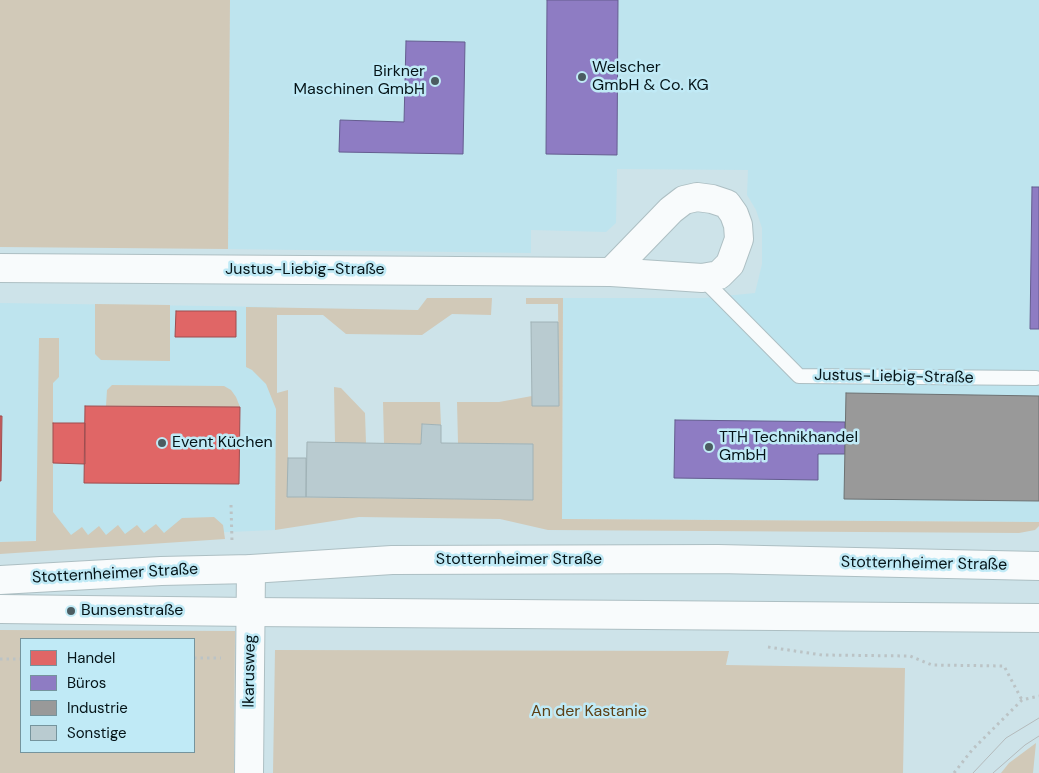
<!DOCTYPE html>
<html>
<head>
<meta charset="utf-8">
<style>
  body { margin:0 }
  #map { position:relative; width:1039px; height:773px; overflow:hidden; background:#cde3e9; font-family:"DM Sans",sans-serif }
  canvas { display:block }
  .legend { position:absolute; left:20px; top:638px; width:175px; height:115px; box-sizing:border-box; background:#c0eaf6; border:1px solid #75949d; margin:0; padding:6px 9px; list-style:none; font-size:15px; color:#051418 }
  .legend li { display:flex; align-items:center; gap:10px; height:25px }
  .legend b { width:25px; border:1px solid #75949d }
</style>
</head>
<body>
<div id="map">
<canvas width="1039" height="773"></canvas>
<ul class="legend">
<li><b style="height:14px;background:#e06666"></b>Handel</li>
<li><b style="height:14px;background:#8e7cc3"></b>Büros</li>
<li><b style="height:14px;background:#999"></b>Industrie</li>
<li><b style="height:14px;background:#b9cbd0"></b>Sonstige</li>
</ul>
</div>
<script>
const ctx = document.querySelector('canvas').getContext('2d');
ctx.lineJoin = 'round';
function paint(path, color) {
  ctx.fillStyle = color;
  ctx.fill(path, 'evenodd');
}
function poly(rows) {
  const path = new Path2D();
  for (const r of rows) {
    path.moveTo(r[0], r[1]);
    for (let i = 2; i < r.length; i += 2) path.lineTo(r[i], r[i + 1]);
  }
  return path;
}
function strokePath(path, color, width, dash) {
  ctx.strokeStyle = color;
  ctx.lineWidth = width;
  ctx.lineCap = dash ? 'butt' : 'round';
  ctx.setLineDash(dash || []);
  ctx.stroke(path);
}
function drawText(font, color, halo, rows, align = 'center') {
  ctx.font = font + ' "DM Sans",sans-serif';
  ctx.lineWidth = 5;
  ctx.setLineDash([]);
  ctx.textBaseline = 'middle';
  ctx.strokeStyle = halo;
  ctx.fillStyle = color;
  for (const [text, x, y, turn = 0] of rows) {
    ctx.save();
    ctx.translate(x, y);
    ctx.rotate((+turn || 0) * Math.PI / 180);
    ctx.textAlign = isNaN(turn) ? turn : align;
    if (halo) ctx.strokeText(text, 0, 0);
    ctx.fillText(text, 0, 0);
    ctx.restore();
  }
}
paint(poly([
  [230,0,1039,0,1039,522,562,519,563,298,704,298,755,293,762,264,762,228,756,210,747,195,748,170,617,169,616,223,606,232,531,230,531,253,228,249],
  [0,303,277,307,275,530,0,542]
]), '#bee4ee');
paint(poly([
  [0,0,230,0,228,249,0,247],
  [427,298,492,298,491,315,452,314,422,335,346,334,323,315,277,315,277,393,288,390,288,497,532,500,533,444,458,443,457,402,499,402,532,396,532,406,559,406,558,304,526,304,526,298,563,298,562,519,1039,522,1039,526,1035,530,1019,533,548,530,500,519,359,517,275,530,276,409,266,384,252,370,246,367,246,307,418,310],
  [95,304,170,305,170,361,101,360,95,354],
  [39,338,59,338,59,377,53,383,53,512,71,535,82,527,88,535,99,526,106,535,118,525,125,534,137,525,144,533,156,524,164,533,182,518,214,517,223,525,225,539,0,554,0,542,36,541],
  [112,385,224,386,231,390,236,397,240,407,106,406,107,390],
  [334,387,341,388,365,413,366,443,335,443],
  [383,402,440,402,441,425,422,424,421,444,384,443],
  [0,630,235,631,234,773,0,773],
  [21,639,194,639,194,752,21,752],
  [275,650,729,651,726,665,905,668,903,773,273,773],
  [1036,743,1033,773,1001,773,1009,763]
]), '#d1c9b8');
const shops = poly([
  [176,311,236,311,236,337,175,337,176,311],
  [85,406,240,407,239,484,84,483,85,406],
  [0,416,2,416,1,481,0,481,0,416],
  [53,423,85,423,85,464,53,463,53,423]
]);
paint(shops, '#e06666');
strokePath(shops, '#9e4d4f', 1);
const offices = poly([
  [547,0,618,0,617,155,546,154,547,0],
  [406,41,465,42,463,154,339,152,340,120,404,122,406,41],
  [1032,187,1039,187,1039,329,1030,329,1032,187],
  [675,420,845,422,845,454,818,454,818,480,674,478,675,420]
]);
paint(offices, '#8e7cc3');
strokePath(offices, '#655d90', 1);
const industry = poly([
  [846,393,1039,396,1039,501,844,499,846,393]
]);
paint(industry, '#999');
strokePath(industry, '#6d7172', 1);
const building = poly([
  [531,322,558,322,559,406,532,406,531,322],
  [422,424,441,425,441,443,533,444,533,500,306,497,307,442,421,444,422,424],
  [288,458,306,458,306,497,287,497,288,458]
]);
paint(building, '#b9cbd0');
strokePath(building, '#a0b2b6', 1);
const lane = poly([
  [702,278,799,376,1036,378]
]);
const street = poly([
  [0,268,611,272,702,278,719,275,730,264,739,239,738,225,734,214,727,204,712,199,697,197,684,200,671,210,611,272],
  [249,773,251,569]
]);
const secondary = poly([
  [0,580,161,571,251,569,392,560,718,559,1039,566],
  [0,609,251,612,1039,618]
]);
strokePath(lane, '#adbfc3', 16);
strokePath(street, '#adbfc3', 30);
strokePath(secondary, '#adbfc3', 30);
strokePath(poly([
  [231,505,232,542],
  [768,647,822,655,910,656,932,665,1004,666,1022,700],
  [194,658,221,658],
  [0,659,21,659],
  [954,773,972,750,1022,700,1039,696]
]), '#bbc3c5', 3, [2.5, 4]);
strokePath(lane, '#f8fbfc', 14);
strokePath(street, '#f8fbfc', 28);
strokePath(secondary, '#f8fbfc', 28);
strokePath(poly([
  [973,773,1006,738,1039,718],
  [993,773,1025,745,1039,736]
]), '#b4babb', 1);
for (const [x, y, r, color] of [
  [582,77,5,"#4b5c61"],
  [435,81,5,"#4b5c61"],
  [162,443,5,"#4b5c61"],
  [709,447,5,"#4b5c61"],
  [71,611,5,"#4b5c61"]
]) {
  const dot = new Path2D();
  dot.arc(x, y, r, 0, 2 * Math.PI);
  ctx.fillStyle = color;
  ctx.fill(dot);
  strokePath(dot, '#c0eaf6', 2);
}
drawText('16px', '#051418', '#c0eaf6', [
  ["Welscher",592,68],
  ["GmbH & Co. KG",592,86],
  ["Birkner",425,72,"right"],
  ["Maschinen GmbH",425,90,"right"],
  ["TTH Technikhandel",719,438],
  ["GmbH",719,456],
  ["Event Küchen",172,443],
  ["Bunsenstraße",81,611]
], 'left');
drawText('16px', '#051418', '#c0eaf6', [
  ["Justus-Liebig-Straße",305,270],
  ["Justus-Liebig-Straße",894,377,1],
  ["Stotternheimer Straße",519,560],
  ["Stotternheimer Straße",924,564,1],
  ["Stotternheimer Straße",115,574,-3],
  ["Ikarusweg",250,671,-89]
]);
drawText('16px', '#5d3f14', '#c0eaf6', [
  ["An der Kastanie",589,712]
]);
</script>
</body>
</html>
